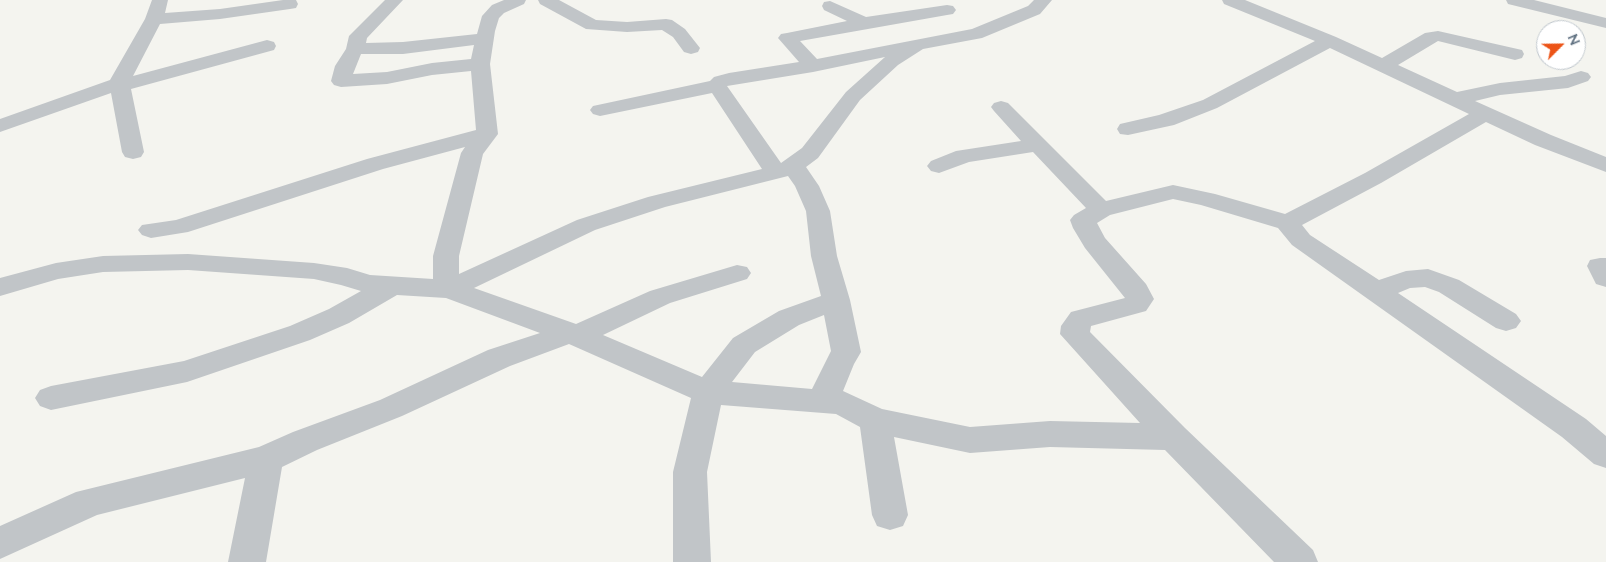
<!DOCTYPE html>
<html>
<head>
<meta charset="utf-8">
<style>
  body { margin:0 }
  #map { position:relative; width:1606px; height:562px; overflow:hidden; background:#f4f4ef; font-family:Mulish,sans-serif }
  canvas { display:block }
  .north { position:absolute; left:1536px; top:20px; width:50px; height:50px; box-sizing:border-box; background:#fff; border:1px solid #c0c7cd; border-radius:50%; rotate:67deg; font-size:14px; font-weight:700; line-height:20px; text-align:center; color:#617282 }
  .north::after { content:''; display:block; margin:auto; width:18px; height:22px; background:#ec5417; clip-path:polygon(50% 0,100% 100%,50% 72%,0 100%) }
</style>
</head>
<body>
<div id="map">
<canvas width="1606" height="562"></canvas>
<div class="north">N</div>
</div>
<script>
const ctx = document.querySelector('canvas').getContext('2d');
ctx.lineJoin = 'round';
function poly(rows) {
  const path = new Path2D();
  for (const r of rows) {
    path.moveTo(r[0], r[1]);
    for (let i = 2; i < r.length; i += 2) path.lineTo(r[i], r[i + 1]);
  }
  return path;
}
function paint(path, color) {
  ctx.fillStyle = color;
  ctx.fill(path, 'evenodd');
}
paint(poly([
  [152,0,168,0,165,13,220,9,283,0,296,0,298,4,296,8,290,9,220,19,160,24,133,76,267,40,274,42,276,46,274,50,131,89,144,152,141,157,133,159,125,157,122,152,111,93,0,132,0,119,110,80,145,19,152,0],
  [385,0,403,0,367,38,366,43,403,42,477,34,482,16,492,5,504,0,526,0,524,4,504,13,499,18,495,31,490,64,498,134,483,154,459,256,459,274,577,220,648,197,762,169,712,93,600,116,593,114,590,110,593,106,710,81,714,77,729,73,799,62,778,38,781,34,787,33,847,21,824,10,822,6,824,2,830,1,866,17,947,5,953,6,956,10,953,14,947,15,800,41,817,59,972,29,1028,6,1034,0,1052,0,1040,14,982,38,923,49,898,65,860,100,818,158,806,167,819,186,830,211,837,256,850,300,861,352,854,364,843,391,882,409,970,427,1050,421,1140,423,1060,334,1061,326,1071,312,1125,298,1085,248,1073,228,1070,220,1074,215,1086,208,1033,152,969,162,939,173,931,171,927,166,931,161,956,151,1021,141,994,111,991,107,994,103,1001,101,1008,103,1106,201,1173,185,1215,194,1285,214,1365,173,1469,114,1330,48,1217,108,1174,125,1128,135,1120,134,1117,129,1120,124,1159,115,1203,100,1315,41,1224,4,1222,0,1245,0,1336,37,1382,58,1425,33,1438,31,1522,50,1524,54,1522,58,1515,60,1438,41,1398,65,1457,92,1500,83,1565,76,1581,71,1588,73,1591,77,1588,81,1568,88,1500,95,1475,101,1551,135,1606,157,1606,172,1535,145,1486,122,1381,183,1302,225,1310,235,1379,280,1406,271,1428,269,1459,280,1516,314,1521,321,1516,328,1506,331,1496,328,1439,292,1425,287,1410,288,1398,293,1586,419,1606,436,1606,468,1594,464,1562,437,1292,245,1278,228,1201,205,1173,199,1110,215,1097,223,1105,238,1146,284,1154,299,1146,311,1091,326,1090,332,1185,428,1313,550,1318,562,1274,562,1165,450,1050,447,970,453,894,437,908,515,903,526,890,530,877,526,872,515,860,427,836,414,721,405,707,472,711,562,673,562,673,472,691,398,569,344,510,366,402,416,317,450,282,467,266,562,228,562,245,478,97,515,0,559,0,526,76,492,259,447,293,432,380,400,488,350,540,333,446,298,397,295,349,323,310,340,187,382,51,410,40,406,35,398,40,390,51,386,184,361,290,326,329,309,361,291,341,285,314,279,188,270,103,272,58,279,0,296,0,278,56,263,103,256,188,254,314,263,347,268,370,275,433,279,433,256,461,153,465,147,383,169,188,232,151,238,142,235,138,230,142,225,176,220,367,159,476,130,471,71,432,75,387,84,341,87,334,85,331,81,335,66,346,49,349,36,385,0],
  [474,45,471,59,432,63,387,72,353,74,361,54,403,54,474,45],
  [885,57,846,92,802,148,781,163,727,86,813,72,885,57],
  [788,176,795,186,806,211,811,256,821,296,779,311,733,338,702,377,603,335,670,303,747,279,751,273,747,267,737,265,650,291,576,324,474,288,595,230,665,207,788,176],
  [824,315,831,351,812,389,732,382,755,352,799,325,824,315],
  [538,0,559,0,596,20,627,22,666,19,672,20,685,29,700,48,698,52,691,54,684,52,673,37,662,30,627,32,586,29,540,4,538,0],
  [1506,0,1534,0,1606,18,1606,28,1508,4,1506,0],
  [1600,258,1606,258,1606,287,1596,284,1587,266,1590,260,1600,258]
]), '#c1c5c8');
</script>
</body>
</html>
